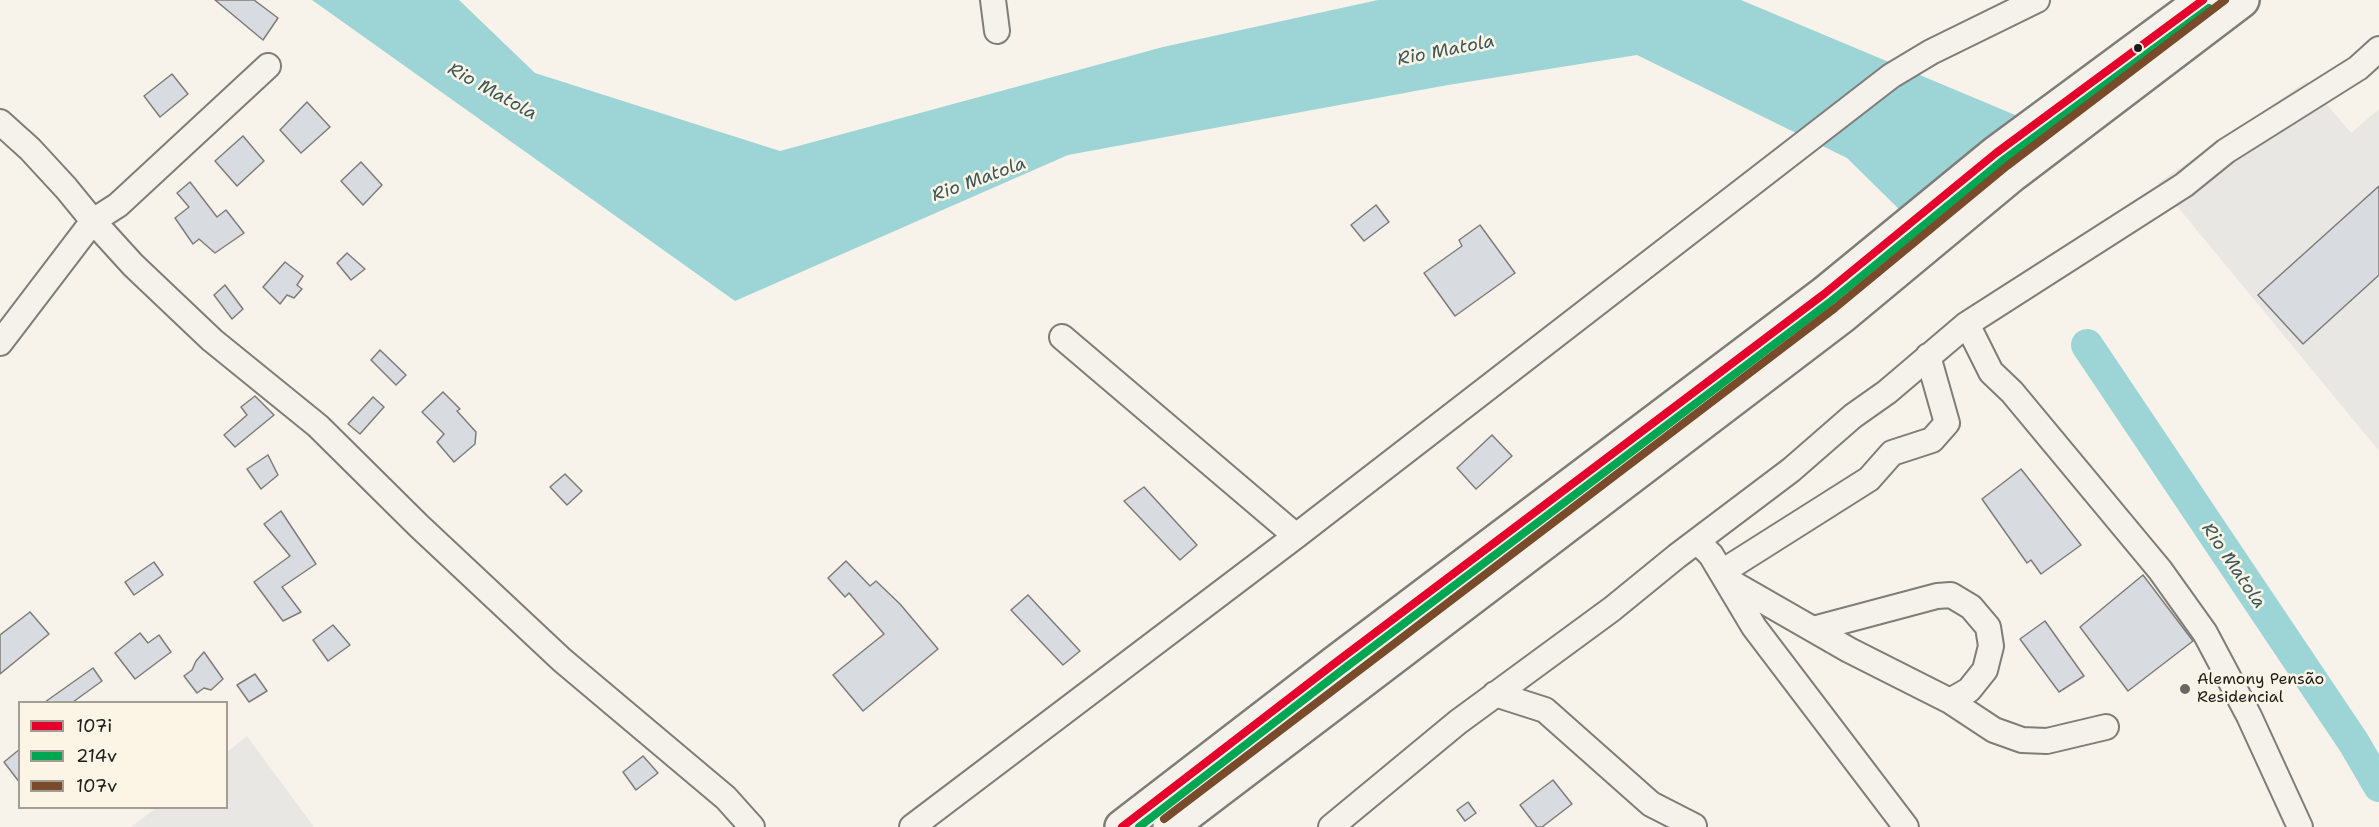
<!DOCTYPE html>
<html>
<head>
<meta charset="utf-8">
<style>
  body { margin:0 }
  #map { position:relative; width:2379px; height:827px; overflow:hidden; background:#f7f3ea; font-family:"Shantell Sans",sans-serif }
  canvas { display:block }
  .legend { position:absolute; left:18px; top:701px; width:210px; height:108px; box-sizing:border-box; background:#fcf5e5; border:2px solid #a29e95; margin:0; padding:8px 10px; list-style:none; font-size:18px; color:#1c1c1c }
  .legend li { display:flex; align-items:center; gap:12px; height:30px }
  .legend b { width:30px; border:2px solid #a29e95 }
</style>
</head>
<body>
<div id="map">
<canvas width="2379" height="827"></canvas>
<ul class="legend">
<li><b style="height:8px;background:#e4002b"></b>107i</li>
<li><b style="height:8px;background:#00a651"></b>214v</li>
<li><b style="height:8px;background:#7a4b2a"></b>107v</li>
</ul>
</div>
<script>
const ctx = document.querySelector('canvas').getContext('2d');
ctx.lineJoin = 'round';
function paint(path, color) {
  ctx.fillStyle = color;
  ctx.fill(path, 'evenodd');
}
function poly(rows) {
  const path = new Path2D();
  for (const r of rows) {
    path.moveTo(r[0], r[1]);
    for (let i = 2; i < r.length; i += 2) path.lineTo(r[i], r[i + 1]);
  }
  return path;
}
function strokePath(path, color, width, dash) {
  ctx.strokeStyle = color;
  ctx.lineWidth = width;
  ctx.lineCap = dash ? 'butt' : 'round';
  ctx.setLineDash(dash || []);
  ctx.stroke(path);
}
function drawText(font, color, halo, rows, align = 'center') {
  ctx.font = font + ' "Shantell Sans",sans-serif';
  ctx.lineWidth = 5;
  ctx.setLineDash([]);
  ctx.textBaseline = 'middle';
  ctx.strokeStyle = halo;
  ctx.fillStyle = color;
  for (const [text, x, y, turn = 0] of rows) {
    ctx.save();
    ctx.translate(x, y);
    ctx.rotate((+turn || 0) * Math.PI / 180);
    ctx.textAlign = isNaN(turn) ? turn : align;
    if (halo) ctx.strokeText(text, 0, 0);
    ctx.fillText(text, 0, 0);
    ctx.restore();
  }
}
paint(poly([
  [2307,81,2351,133,2379,109,2379,451,2158,183],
  [247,736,314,827,131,827,156,808,226,808,227,752]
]), '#e8e7e4');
paint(poly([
  [312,0,459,0,535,73,780,151,1163,47,1378,0,1741,0,2020,117,1907,217,1847,158,1637,55,1448,85,1068,155,735,301]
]), '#9dd5d7');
strokePath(poly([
  [2087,345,2354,743,2379,786]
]), '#9dd5d7', 32);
const building = poly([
  [215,0,254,0,278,18,263,40,215,0],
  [172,74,188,94,160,117,144,96,172,74],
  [307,102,330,127,301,153,280,130,307,102],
  [243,136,264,161,237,186,215,161,243,136],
  [361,162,382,185,363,205,341,181,361,162],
  [190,182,217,217,226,210,244,233,215,253,199,239,193,244,175,218,189,207,177,193,190,182],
  [2379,186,2379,275,2303,344,2258,295,2379,186],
  [1376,205,1389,222,1364,241,1351,225,1376,205],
  [1480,225,1515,273,1455,316,1424,273,1462,246,1459,240,1480,225],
  [347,253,365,269,351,280,337,263,347,253],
  [285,262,303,276,297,285,302,289,294,298,287,295,280,304,263,287,285,262],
  [225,285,243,309,232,319,214,295,225,285],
  [380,350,406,375,396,385,371,360,380,350],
  [443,392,460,409,457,411,476,432,475,444,454,462,437,442,444,434,422,412,443,392],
  [255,396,274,415,235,447,224,435,247,415,241,407,255,396],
  [373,397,384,407,360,434,348,424,373,397],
  [1492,435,1512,456,1476,489,1457,468,1492,435],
  [268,455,278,475,261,489,247,469,268,455],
  [2021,469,2081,545,2041,574,2031,560,2027,563,1982,499,2021,469],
  [565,474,582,491,567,505,550,487,565,474],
  [1144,487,1197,545,1180,560,1124,501,1144,487],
  [281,511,316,564,282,587,301,612,283,621,254,582,290,556,264,524,281,511],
  [846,561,870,586,876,581,900,604,938,649,863,711,833,675,884,634,849,593,845,597,828,578,846,561],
  [154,562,163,575,134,595,125,582,154,562],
  [2143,575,2193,641,2128,691,2080,627,2143,575],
  [1028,595,1080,651,1063,665,1011,610,1028,595],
  [30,612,49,634,0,674,0,635,30,612],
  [2045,621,2084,676,2059,692,2020,639,2045,621],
  [333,625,350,645,328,661,313,640,333,625],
  [140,633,148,643,159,635,171,652,135,679,115,653,140,633],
  [204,652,223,679,211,690,204,688,197,693,184,676,192,670,196,661,204,652],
  [93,668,102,681,73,702,45,702,93,668],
  [255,674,267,691,249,702,237,685,255,674],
  [20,749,20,783,4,762,20,749],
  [643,756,658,773,636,790,623,772,643,756],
  [1553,780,1572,804,1542,827,1537,827,1520,805,1553,780],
  [1468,802,1476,813,1465,821,1457,810,1468,802]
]);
paint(building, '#d8dbe0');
strokePath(building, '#7f7d79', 1.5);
const minor = poly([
  [993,0,997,31],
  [0,122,30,149,66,188,93,221,133,265,212,340,318,426,419,526,562,660,726,798,752,827],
  [1967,324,2184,185,2226,151,2358,68,2379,49],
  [1062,337,1296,536],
  [0,343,93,221,118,205,268,66],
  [1697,541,1711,555,1754,627,1906,827],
  [1722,572,1869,479,1892,453,1932,440,1947,423,1928,356],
  [1727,580,1849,650,1950,701,1994,730,2022,740,2047,741,2106,727],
  [1813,629,1937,596,1951,595,1971,607,1988,627,1991,646,1985,670,1969,690,1950,701],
  [1495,694,1545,710,1651,804,1694,826],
  [912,827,1296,536,1891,76,1931,52,2037,0],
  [1331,827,1458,722,1612,609,1677,556,1791,470,1853,416,1887,392,1967,324,1991,372,2012,392,2160,570,2205,633,2249,716,2300,827]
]);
const highway = poly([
  [1122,827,1335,663,1824,294,1996,153,2203,0],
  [1170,827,1842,316,2013,174,2242,0]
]);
strokePath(minor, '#7f7d79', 28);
strokePath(highway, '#7f7d79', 38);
strokePath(minor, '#f5f2ec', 24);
strokePath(highway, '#f5f2ec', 33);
strokePath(poly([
  [1122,827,1335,663,1824,294,1996,153,2203,0]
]), '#e4002b', 8);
strokePath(poly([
  [1139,827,1341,671,1830,302,2002,161,2209,8]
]), '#00a651', 8);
strokePath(poly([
  [1164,819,1835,308,2007,166,2225,0]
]), '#7a4b2a', 8);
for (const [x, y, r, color] of [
  [2138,48,5,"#1c1c1c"],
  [2185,689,6,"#696764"]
]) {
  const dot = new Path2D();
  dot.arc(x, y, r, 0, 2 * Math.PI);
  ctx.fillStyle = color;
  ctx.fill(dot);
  strokePath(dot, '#fcf5e5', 2);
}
drawText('16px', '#1c1c1c', '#fcf5e5', [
  ["Alemony Pensão",2197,680],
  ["Residencial",2197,698]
], 'left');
drawText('italic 18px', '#3c585b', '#fcf5e5', [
  ["Rio Matola",1446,51,-11],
  ["Rio Matola",492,92,29],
  ["Rio Matola",979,180,-20],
  ["Rio Matola",2233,566,56]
]);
</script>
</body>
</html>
